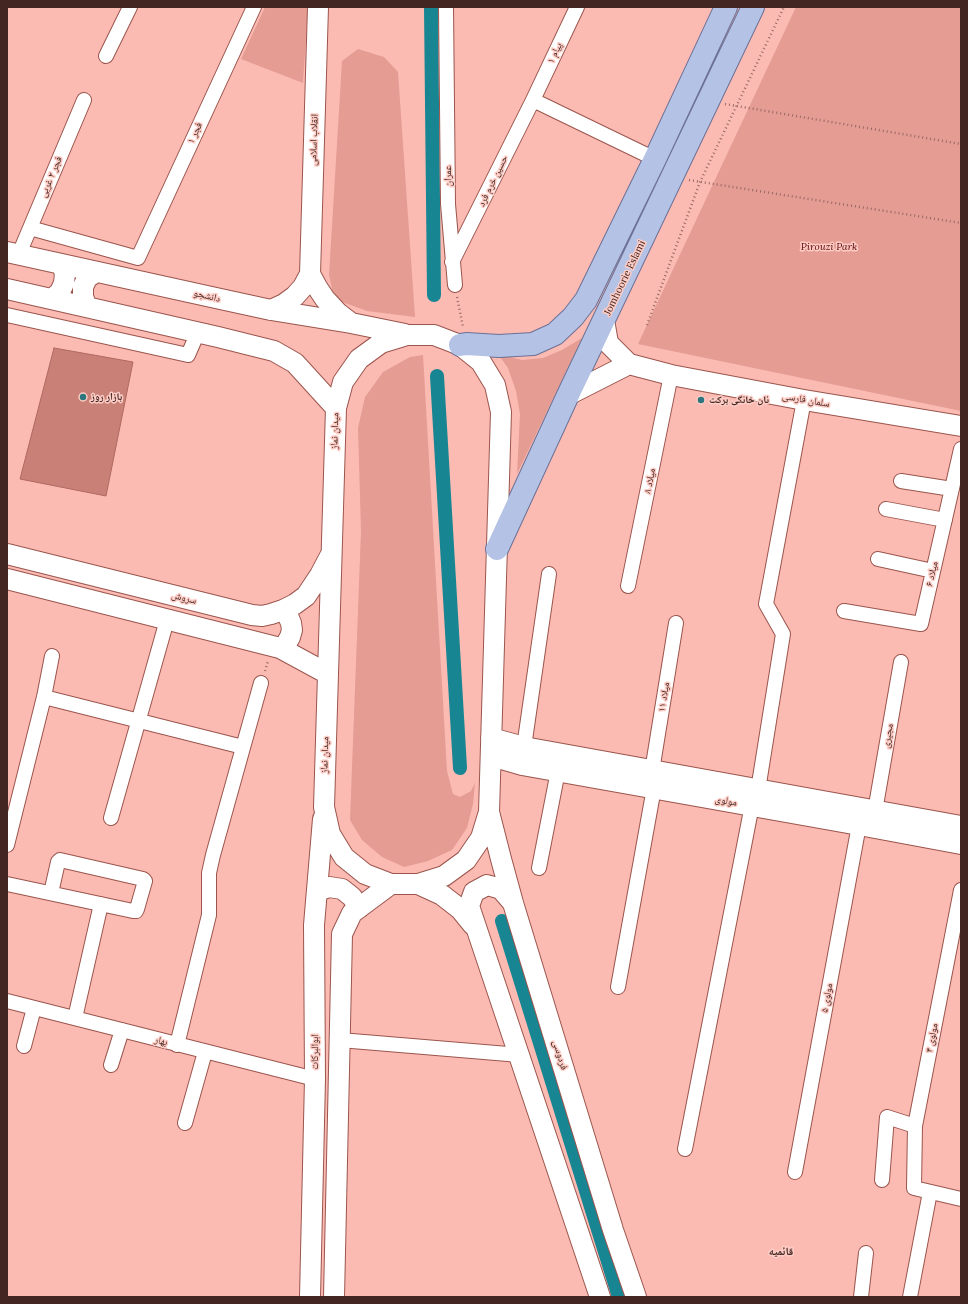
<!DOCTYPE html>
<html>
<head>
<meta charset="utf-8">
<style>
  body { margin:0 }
  #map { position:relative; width:968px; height:1304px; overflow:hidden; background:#fbbbb3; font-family:Lora,serif }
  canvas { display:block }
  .frame { position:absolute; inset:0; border:8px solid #432521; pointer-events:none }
</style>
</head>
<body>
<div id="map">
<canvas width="968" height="1304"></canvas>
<div class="frame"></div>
</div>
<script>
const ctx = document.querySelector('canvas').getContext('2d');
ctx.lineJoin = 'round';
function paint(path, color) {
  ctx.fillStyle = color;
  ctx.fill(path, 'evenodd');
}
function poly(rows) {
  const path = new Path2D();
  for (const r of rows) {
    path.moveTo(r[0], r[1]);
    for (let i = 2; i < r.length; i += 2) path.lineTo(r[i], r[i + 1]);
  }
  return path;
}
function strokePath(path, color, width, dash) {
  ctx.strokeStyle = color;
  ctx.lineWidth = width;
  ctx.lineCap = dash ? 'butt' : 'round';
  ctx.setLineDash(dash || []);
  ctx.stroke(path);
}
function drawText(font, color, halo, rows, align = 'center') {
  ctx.font = font + ' Lora,"Noto Naskh Arabic",serif';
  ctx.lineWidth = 3;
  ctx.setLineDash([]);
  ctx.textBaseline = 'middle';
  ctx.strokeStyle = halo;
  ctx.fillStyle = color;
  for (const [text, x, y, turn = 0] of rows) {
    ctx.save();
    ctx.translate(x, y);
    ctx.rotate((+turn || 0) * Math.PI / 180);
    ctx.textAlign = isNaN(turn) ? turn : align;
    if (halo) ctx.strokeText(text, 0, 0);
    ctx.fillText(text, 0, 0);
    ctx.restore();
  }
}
paint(poly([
  [265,7,308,7,303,83,241,59],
  [796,7,961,7,961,411,638,344],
  [358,49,384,57,398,72,415,317,367,311,334,299,329,275,342,61],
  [582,338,517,474,520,414,516,391,508,368,498,354,522,360,543,358,562,350],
  [423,355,447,771,453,794,460,797,471,791,475,783,473,804,467,828,452,850,428,861,404,867,382,857,362,840,350,820,361,531,358,428,365,397,383,372,410,357]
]), '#e49c93');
strokePath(poly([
  [431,7,434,295],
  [437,376,460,768],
  [502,921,619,1297]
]), '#188592', 14);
const building = poly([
  [54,348,133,362,106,496,20,479,54,348]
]);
paint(building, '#c88077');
strokePath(building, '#b0685f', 1);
const street = poly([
  [446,7,448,204,455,285],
  [106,56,130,7],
  [533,100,655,159],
  [30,228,138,258,254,7],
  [19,254,84,100],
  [452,262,533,100,577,7],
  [7,315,188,355,198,332],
  [901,481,952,489],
  [886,509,945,520],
  [878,559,933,571],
  [628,586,671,375],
  [844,611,921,624,961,449],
  [44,697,243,747],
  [524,747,549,574],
  [652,771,676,623],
  [758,790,783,634,766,604,804,400],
  [875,811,901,662],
  [111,818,167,620],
  [7,845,44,697,52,656],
  [539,868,558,771],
  [7,884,133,911,136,911,137,909,145,881,143,879,60,860,58,862,51,893],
  [961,890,915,1126,914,1188,961,1199],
  [618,987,654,788],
  [7,1001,315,1079],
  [75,1018,101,904],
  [340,1040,520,1055],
  [177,1045,209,915,209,873,213,855,261,683],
  [24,1046,34,1008],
  [111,1065,122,1030],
  [185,1123,205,1052],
  [685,1149,752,805],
  [795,1172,859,825],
  [882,1180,887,1117,915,1126],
  [861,1297,866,1253],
  [910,1297,930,1192]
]);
const secondary = poly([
  [7,252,225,300,271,310,351,323,405,334],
  [310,274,317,287,325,299,338,313,351,323],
  [7,289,218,337,274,351,295,363,336,408],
  [52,299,60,292,64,283,65,273,61,264],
  [87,307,83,297,83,287,87,278,96,272],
  [271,310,284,304,295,296,303,287,310,274,318,7],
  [604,320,608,343,629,364],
  [629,364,671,375,804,400,961,426],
  [568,395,629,364],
  [7,554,252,615,262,616,271,614,283,610,295,604,306,596,320,575,330,556],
  [7,579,280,648,328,674],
  [280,648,286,644,290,637,292,630,291,623,288,616,283,610],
  [491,738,524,747,961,826],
  [491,756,522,765,859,825,961,844],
  [489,812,481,838,466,860,444,876,418,884,391,884,365,874,344,857,330,834,324,807,336,408,343,382,359,359,381,343,407,335,434,335,460,345,481,362,495,385,501,412,489,812,501,859,513,903,613,1230,636,1297],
  [418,884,442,895,460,909,473,925],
  [317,891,329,887,342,889,352,897,359,908],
  [513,903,501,889,487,885,474,892,469,906,600,1297],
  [310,1297,315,1079,314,925,323,819],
  [334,1297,342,934,352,913,391,884]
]);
const primary = poly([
  [460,345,466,344,499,346,533,344,555,334,573,317,586,300,655,159,726,7],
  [497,549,568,395,753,7]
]);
strokePath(street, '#9b554d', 16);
strokePath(secondary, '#9b554d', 22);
strokePath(primary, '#6c7095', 24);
strokePath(poly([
  [725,104,961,144],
  [689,180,961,223],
  [457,297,463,327],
  [647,325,700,182,784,7],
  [265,671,268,661]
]), '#986a65', 2.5, [1, 3]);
strokePath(street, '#fff', 14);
strokePath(secondary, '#fff', 20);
strokePath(primary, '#b4c2e5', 22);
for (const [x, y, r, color] of [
  [83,397,4,"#2e767f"],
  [701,400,4,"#2e767f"]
]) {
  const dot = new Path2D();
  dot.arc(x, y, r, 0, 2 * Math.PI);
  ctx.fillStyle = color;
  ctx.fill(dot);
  strokePath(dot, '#fecdc6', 1.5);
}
drawText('10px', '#432521', '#fecdc6', [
  ["پیام ۱",555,53,-65],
  ["فجر ۱",195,133,-65],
  ["انقلاب اسلامی",314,140,-88],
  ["عمران",448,176,-90],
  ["فجر ۲ غربی",51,177,-67],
  ["حسین خرم فرد",493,181,-64],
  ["Jomhoorie Eslami",625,278,-64],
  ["دانشجو",207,296,13],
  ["سلمان فارسی",806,400,10],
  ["میدان نماز",335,431,-88],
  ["میلاد ۸",650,481,-79],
  ["میلاد ۶",932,574,-77],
  ["سروش",184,598,14],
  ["میلاد ۱۱",664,697,-81],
  ["مجیری",888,736,-80],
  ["میدان نماز",325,755,-88],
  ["مولوی",726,801,10],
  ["مولوی ۵",827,998,-80],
  ["مولوی ۴",932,1038,-79],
  ["بهار",161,1041,14],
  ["ابوالبرکات",315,1052,-90],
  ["فردوسی",560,1055,73]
]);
drawText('italic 10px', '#5b0003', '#fecdc6', [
  ["Pirouzi Park",829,247]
]);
drawText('bold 10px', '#432521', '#fecdc6', [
  ["بازار روز",91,397],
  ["نان خانگی برکت",709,400]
], 'left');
drawText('bold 11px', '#432521', '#fecdc6', [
  ["قائمیه",781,1252]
]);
</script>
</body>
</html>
